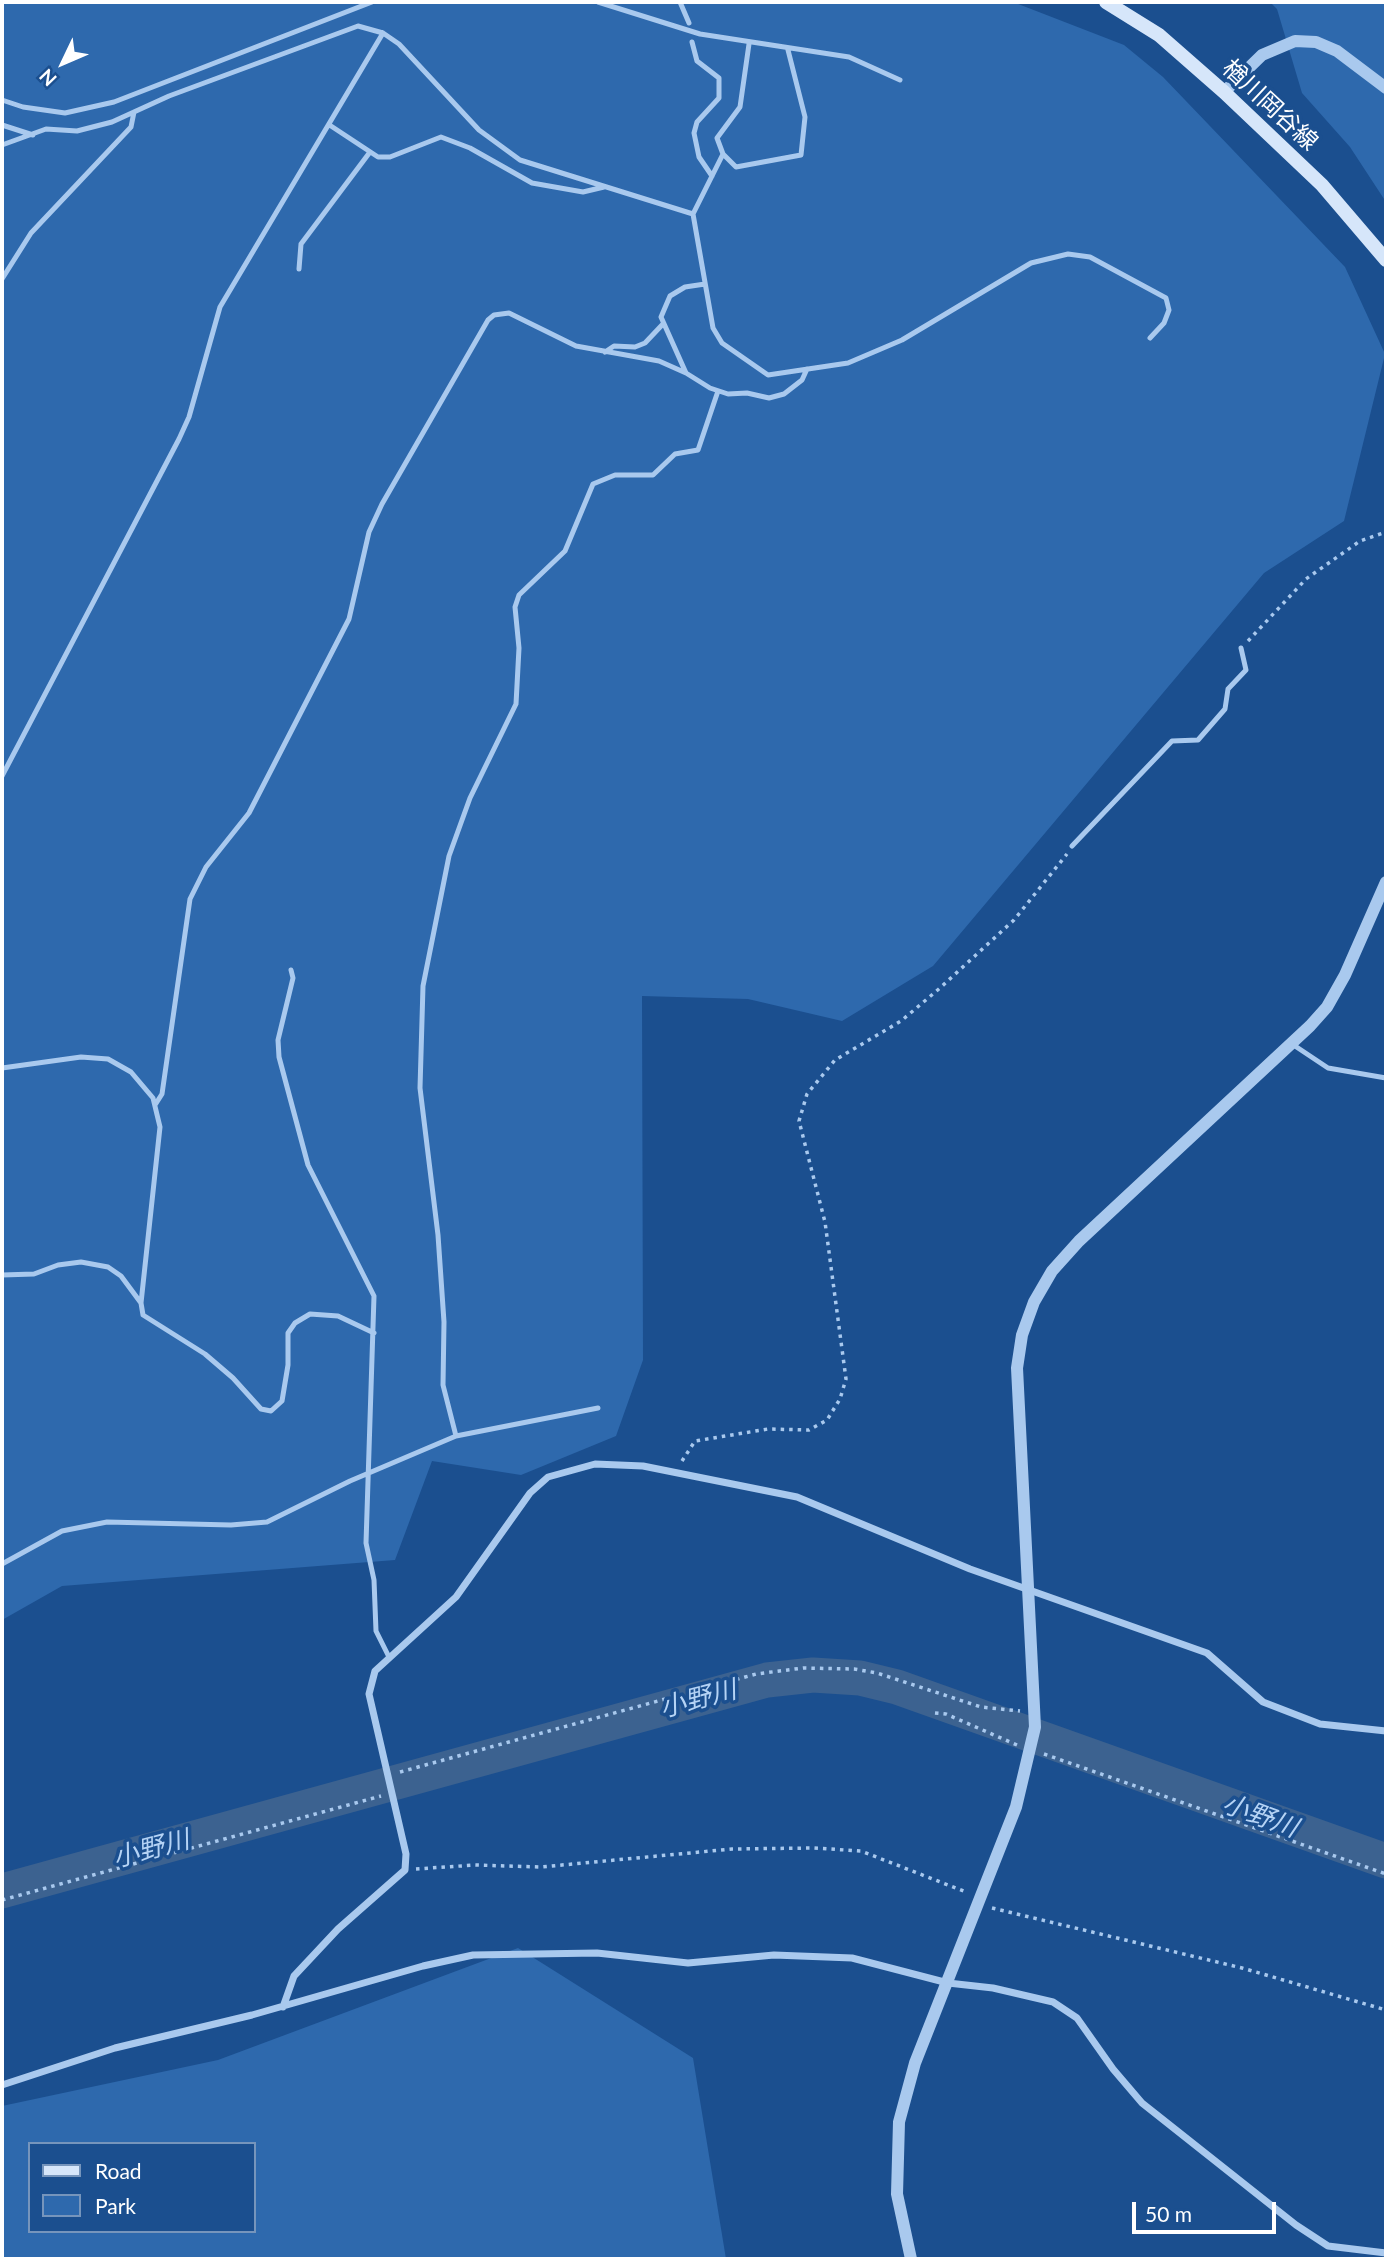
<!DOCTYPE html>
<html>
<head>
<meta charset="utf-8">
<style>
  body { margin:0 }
  #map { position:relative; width:1388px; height:2261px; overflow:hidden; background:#1b4f8f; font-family:Lato,sans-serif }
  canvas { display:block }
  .frame { position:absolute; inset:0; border:4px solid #fff; pointer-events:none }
  .legend { position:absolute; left:28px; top:2142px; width:228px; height:91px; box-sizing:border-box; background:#1b4f8f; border:2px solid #7695bc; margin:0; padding:9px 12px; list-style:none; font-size:21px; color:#fff }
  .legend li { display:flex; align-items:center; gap:14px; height:35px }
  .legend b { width:35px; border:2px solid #7695bc }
  .north { position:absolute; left:28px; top:28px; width:70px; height:70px; -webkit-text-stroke:5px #1b4f8f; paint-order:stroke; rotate:226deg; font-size:19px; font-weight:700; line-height:28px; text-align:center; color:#fff }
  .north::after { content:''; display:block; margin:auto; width:24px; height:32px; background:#fff; clip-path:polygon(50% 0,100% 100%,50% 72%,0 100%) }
  .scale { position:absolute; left:1132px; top:2202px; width:144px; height:32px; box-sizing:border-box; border:4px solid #fff; border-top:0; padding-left:9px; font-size:21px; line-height:24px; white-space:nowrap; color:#fff; -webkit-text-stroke:5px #1b4f8f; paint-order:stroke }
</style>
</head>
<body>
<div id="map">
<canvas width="1388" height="2261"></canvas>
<div class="frame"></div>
<ul class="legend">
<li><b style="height:9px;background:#d6e6fa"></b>Road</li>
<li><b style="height:19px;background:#2e69ad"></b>Park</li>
</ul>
<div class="north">N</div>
<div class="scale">50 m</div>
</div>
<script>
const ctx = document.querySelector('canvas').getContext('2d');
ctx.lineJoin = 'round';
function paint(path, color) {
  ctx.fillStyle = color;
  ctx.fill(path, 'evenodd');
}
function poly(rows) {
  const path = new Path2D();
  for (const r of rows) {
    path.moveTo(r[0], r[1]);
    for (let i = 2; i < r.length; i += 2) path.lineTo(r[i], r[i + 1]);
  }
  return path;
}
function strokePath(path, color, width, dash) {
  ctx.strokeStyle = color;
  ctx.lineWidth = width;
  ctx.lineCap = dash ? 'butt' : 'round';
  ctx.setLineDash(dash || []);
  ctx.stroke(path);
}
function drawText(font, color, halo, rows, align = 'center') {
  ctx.font = font + ' Lato,"Noto Sans JP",sans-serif';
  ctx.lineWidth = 7;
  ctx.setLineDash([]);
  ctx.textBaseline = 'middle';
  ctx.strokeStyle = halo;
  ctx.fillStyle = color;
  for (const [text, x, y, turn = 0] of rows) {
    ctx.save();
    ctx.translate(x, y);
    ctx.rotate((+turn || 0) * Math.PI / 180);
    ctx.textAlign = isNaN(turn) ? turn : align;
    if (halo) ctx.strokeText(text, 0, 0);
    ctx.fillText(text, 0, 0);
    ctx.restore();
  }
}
paint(poly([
  [2,2,1013,2,1124,45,1163,77,1345,267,1385,354,1344,521,1264,573,933,966,842,1021,748,999,642,996,643,1360,616,1436,521,1475,432,1461,395,1560,62,1586,2,1620],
  [1270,2,1386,2,1386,202,1350,147,1302,93,1277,9],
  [518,1948,693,2058,726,2259,2,2259,2,2106,218,2060],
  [30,2144,254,2144,254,2231,30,2231]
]), '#2e69ad');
strokePath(poly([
  [2,1891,767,1680,813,1675,860,1678,897,1687,1386,1861]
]), '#3c6290', 35);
strokePath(poly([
  [1248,641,1306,579,1360,541,1386,532],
  [682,1461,695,1441,768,1429,809,1430,827,1420,840,1399,846,1379,825,1222,799,1121,807,1094,835,1060,901,1021,940,988,1014,920,1067,854],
  [935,1713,946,1714,1017,1745],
  [1044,1754,1386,1874],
  [400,1772,756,1674,803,1668,854,1669,877,1673,981,1707,1020,1711],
  [416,1869,475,1865,541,1867,732,1849,814,1848,861,1851,966,1892],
  [2,1900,381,1796],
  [992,1908,1242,1968,1386,2010]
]), '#a9c9ee', 3.5, [3.5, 5]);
strokePath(poly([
  [598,2,700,34,849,57,900,80],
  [680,2,689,23],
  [692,42,697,61,719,78,719,98,697,122,694,133,699,157,712,176],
  [749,44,740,107,717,138,723,154,736,167,801,155,805,117,788,50],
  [2,100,23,107,65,113,114,102,372,2],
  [2,125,33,135],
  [331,126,378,157,390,157,441,137,470,148,532,183,583,192,604,187],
  [2,145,46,129,77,131,112,122,169,96,358,26,383,33,399,44,479,130,520,160,693,214],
  [723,154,693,214,713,328,722,343,768,375,848,363,902,340,1031,263,1068,254,1090,257,1166,298,1169,310,1164,323,1150,338],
  [299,269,301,244,370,152],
  [2,279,31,233,131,127,134,112],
  [705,284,685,287,670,296,661,317,686,373,710,388,728,394,747,393,769,398,784,394,802,380,807,369],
  [605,352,614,346,635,347,645,343,662,325],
  [2,776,179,439,189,417,220,307,383,33],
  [1072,846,1172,741,1198,740,1225,709,1228,689,1246,670,1241,648],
  [291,970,293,978,278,1040,279,1057,308,1165,374,1296,366,1543,374,1580,376,1631,389,1657],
  [1292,1044,1328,1068,1386,1078],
  [2,1068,81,1057,108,1059,131,1072,153,1098,160,1127,141,1303,143,1315,205,1354,233,1378,261,1409,271,1411,282,1401,288,1365,288,1333,295,1323,310,1314,338,1316,374,1333],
  [155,1105,162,1094,190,899,206,867,249,813,349,619,369,532,382,504,488,320,494,315,509,313,576,346,659,361,686,373],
  [2,1275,34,1274,58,1265,81,1262,108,1267,121,1276,141,1303],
  [456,1436,598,1408],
  [2,1564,62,1531,107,1522,231,1525,267,1522,350,1481,456,1436,443,1385,444,1322,438,1235,420,1088,423,986,449,856,470,798,516,704,519,648,515,607,519,595,565,551,593,484,615,475,653,475,675,454,698,450,718,391]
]), '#a9c9ee', 5);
strokePath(poly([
  [283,2007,294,1976,338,1929,405,1870,406,1854,369,1694,375,1671,456,1597,530,1493,548,1477,595,1464,643,1466,797,1497,970,1569,1207,1653,1263,1702,1320,1724,1386,1731],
  [2,2085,115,2048,252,2015,423,1966,473,1955,597,1953,688,1963,774,1955,852,1958,948,1983,993,1988,1053,2002,1077,2018,1113,2069,1142,2103,1296,2225,1328,2246,1386,2253]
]), '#a9c9ee', 7);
strokePath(poly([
  [1224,92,1262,55,1295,41,1316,42,1337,51,1386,88],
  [911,2259,897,2194,899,2122,915,2063,1016,1807,1035,1727,1017,1368,1022,1335,1034,1302,1052,1271,1079,1241,1310,1026,1327,1007,1345,975,1386,882]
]), '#a9c9ee', 12);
strokePath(poly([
  [1106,2,1159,35,1224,92,1322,185,1386,260]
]), '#d6e6fa', 14);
drawText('24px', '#fff', '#1b4f8f', [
  ["楢川岡谷線",1270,105,43]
]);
drawText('italic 26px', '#b5d3f5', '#1b4f8f', [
  ["小野川",698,1699,-15],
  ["小野川",1260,1816,20],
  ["小野川",151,1849,-15]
]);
</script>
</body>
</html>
